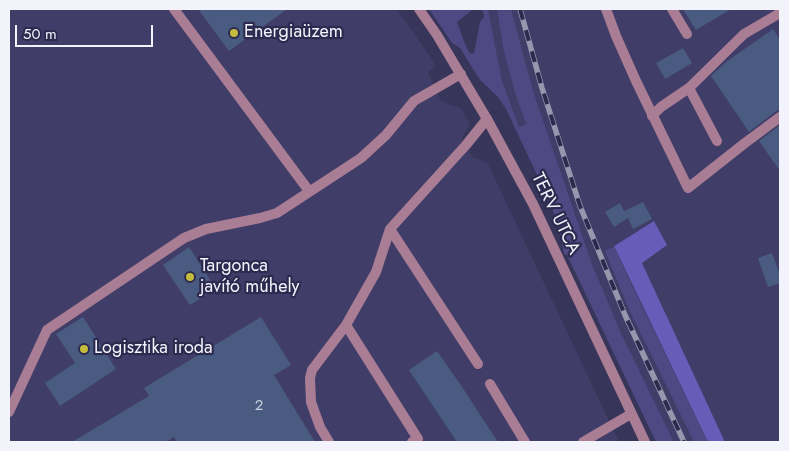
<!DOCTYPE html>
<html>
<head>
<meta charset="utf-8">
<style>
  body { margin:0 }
  #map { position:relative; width:789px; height:451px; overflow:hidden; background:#37355a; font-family:Jost,sans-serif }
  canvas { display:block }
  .frame { position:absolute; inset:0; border:10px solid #f3f3fc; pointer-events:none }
  .scale { position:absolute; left:15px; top:25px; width:138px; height:22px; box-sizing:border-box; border:2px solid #f3f3fc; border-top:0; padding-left:6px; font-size:15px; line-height:18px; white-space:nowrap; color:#f3f3fc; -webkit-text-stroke:4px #2d2a4f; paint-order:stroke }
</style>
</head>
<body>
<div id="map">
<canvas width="789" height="451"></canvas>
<div class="frame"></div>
<div class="scale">50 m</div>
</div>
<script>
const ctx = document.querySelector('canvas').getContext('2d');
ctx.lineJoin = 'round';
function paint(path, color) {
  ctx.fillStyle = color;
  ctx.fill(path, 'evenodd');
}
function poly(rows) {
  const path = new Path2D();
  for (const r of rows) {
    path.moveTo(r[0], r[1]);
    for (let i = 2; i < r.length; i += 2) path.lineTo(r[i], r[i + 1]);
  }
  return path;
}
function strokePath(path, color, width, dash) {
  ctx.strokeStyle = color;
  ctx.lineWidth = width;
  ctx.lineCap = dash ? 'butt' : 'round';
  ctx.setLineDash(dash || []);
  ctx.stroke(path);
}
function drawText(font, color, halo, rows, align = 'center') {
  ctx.font = font + ' Jost,sans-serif';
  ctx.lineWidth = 4.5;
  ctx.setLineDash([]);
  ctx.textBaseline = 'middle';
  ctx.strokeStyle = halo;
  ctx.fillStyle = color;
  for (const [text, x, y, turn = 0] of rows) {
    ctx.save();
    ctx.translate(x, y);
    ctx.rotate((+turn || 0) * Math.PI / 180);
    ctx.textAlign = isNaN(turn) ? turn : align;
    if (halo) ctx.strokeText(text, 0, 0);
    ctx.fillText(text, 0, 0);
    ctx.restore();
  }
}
paint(poly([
  [9,9,397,9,436,65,428,72,441,101,462,109,470,125,462,137,472,157,487,162,619,442,9,442],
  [488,9,497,9,503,47,515,93,526,124,519,127,502,81],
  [511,9,780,9,780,442,725,442,642,263,654,221,608,249,631,314,694,442,674,442,621,333,592,264,534,94]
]), '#403d68');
paint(poly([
  [429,9,471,9,471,11,457,22,467,49,471,54,474,53,480,22,484,17,483,11,478,9,488,9,502,81,519,127,526,124,515,93,503,47,497,9,511,9,534,94,592,264,621,333,674,442,656,442,567,255,564,254,559,230,552,207,506,109,498,97,480,80,460,48,452,43],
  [614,246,634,289,708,442,694,442,631,314,605,251]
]), '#4e4983');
paint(poly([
  [654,221,667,245,642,263,725,442,708,442,614,246]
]), '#675cb8');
paint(poly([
  [198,9,287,9,229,51],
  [683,9,731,9,696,30],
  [773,29,780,40,780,110,776,111,749,132,711,76,726,62],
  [683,48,692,63,665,79,656,63],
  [780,125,780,171,759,141],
  [643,202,652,219,633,229,628,218,614,227,605,212,620,203,624,211],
  [189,247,216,289,190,305,163,265],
  [772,253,780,275,780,283,768,287,758,258],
  [83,317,116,369,60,406,45,383,75,363,56,334],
  [261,317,291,365,274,375,315,442,177,442,174,437,165,442,72,442,149,396,144,388],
  [437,351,460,384,498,442,457,442,409,370]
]), '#4a5b81');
strokePath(poly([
  [174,9,309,191],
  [606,9,616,36,636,81,688,188,745,143,780,117],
  [672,9,687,34],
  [689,88,717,141],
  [652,116,661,107,689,88,744,34,780,13],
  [346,325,418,439,412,442],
  [478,364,390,229,466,145,487,119],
  [490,384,525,442],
  [9,412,47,330,184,238,206,229,260,218,277,213,361,158,386,135,414,101,461,74],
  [329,442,320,427,311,402,310,378,312,370,346,325,376,272,390,229],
  [583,442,631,414]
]), '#a97d94', 10);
strokePath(poly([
  [419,9,437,35,487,119,533,204,645,442]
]), '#a97d94', 10);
const rail = poly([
  [520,9,542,88,580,206,625,315,684,442]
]);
strokePath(rail, '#9796ad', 5.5);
strokePath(rail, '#2d2a4f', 4, [11]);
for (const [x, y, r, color] of [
  [234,33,5,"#c4bc3e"],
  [190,277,5,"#c4bc3e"],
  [84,349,5,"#c4bc3e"]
]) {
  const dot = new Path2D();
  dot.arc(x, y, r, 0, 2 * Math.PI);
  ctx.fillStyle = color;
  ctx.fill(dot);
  strokePath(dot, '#2d2a4f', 2);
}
drawText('15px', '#c9cddd', null, [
  ["2",259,406]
]);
drawText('18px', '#f3f3fc', '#2d2a4f', [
  ["Energiaüzem",244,33],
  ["Targonca",200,267],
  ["javító műhely",200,288],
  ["Logisztika iroda",94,349]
], 'left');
drawText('18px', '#f3f3fc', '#2d2a4f', [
  ["TERV UTCA",555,214,64]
]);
</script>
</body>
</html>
